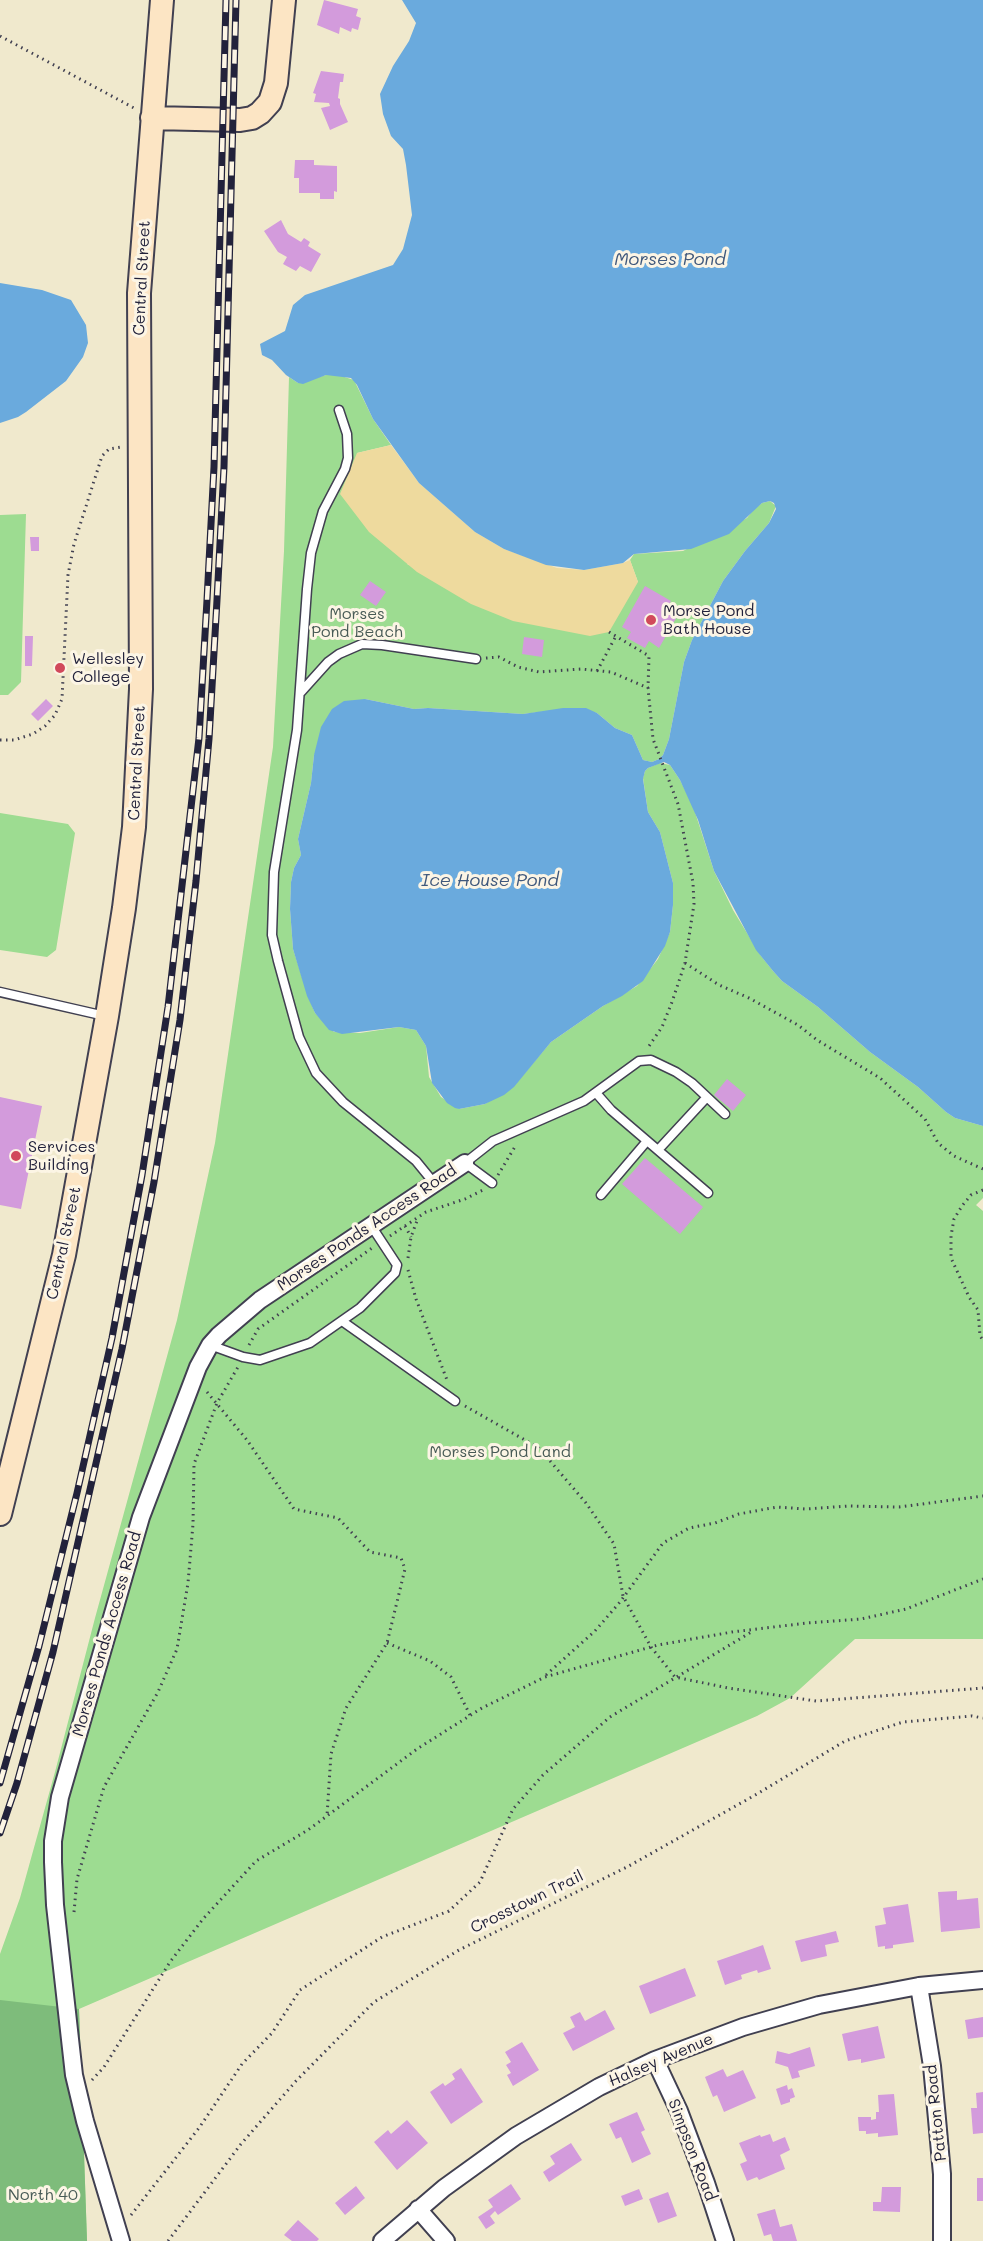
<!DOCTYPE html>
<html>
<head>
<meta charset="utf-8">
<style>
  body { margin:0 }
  canvas { display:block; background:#f0e9cd }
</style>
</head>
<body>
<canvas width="983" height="2241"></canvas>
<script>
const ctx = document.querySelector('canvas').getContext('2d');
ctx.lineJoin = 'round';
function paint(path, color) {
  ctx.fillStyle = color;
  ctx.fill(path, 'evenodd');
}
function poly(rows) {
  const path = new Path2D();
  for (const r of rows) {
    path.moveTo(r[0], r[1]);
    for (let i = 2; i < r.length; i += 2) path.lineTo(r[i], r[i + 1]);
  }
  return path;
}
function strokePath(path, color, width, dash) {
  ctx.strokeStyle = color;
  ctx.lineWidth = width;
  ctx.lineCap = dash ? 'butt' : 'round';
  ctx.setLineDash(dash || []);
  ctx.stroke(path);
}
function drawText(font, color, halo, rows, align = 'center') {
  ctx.font = font + ' Mali,sans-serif';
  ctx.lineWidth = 6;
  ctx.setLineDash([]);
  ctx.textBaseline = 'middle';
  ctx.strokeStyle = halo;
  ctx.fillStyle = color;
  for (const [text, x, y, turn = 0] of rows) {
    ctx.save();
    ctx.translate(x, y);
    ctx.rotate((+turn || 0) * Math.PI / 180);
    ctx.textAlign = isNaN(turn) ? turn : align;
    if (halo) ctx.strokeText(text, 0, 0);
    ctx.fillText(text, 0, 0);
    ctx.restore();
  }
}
paint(poly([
  [326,375,338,375,354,380,373,419,391,445,357,453,408,565,638,582,630,560,634,554,683,551,747,518,754,509,762,503,770,501,776,506,769,523,745,551,723,581,692,640,684,662,669,739,663,755,659,759,652,762,643,760,632,735,615,728,597,713,574,708,523,714,428,708,414,709,365,699,314,755,311,783,298,839,301,855,294,868,291,882,290,909,293,949,308,996,315,1013,334,1032,360,1033,399,1027,416,1030,426,1046,429,1077,441,1097,459,1109,485,1104,513,1087,551,1042,603,1006,637,986,658,959,670,932,673,905,673,883,660,832,648,812,643,778,645,771,648,768,660,763,670,765,680,780,693,806,714,871,733,910,761,956,773,971,782,981,818,1007,870,1052,918,1087,946,1112,955,1118,983,1126,983,1198,976,1205,983,1211,983,1639,855,1639,790,1698,757,1716,79,2009,87,2241,0,2241,0,1954,20,1898,55,1772,95,1618,177,1320,215,1143,273,747,284,551,289,377,298,383],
  [26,514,21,682,8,695,0,695,0,515],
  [0,813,68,824,75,833,56,950,47,957,0,950]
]), '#9ddc91');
paint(poly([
  [0,2000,79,2009,87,2241,0,2241]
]), '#7ebc7b');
paint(poly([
  [391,445,419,483,475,532,504,549,557,568,584,570,623,563,630,560,638,582,609,632,590,636,513,621,471,604,417,572,369,532,340,494,357,453]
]), '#eeda9e');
paint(poly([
  [402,0,983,0,983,1126,955,1118,946,1112,918,1087,870,1052,818,1007,782,981,773,971,756,950,714,871,698,820,680,780,670,765,664,762,648,768,645,771,643,779,648,812,660,832,673,883,673,905,670,932,665,946,643,981,622,996,603,1006,551,1042,514,1087,504,1095,485,1104,459,1109,455,1108,447,1103,432,1083,426,1046,416,1030,399,1027,342,1034,329,1030,315,1013,307,996,293,949,290,909,291,882,294,868,301,855,298,839,311,783,314,755,321,727,332,709,344,701,365,699,414,709,428,708,523,714,563,708,586,708,597,713,615,728,632,735,643,760,652,762,659,759,663,755,669,739,684,662,692,640,723,581,745,551,769,523,776,509,774,503,770,501,762,503,729,534,691,549,634,554,623,563,584,570,546,565,504,549,475,532,419,483,373,419,357,385,351,378,326,375,303,384,298,383,286,375,272,360,262,355,260,344,285,331,293,305,305,295,393,265,403,249,412,215,406,165,403,149,391,136,383,114,380,94,393,66,409,41,416,23],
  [0,283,42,290,71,300,86,325,88,343,83,357,66,381,26,412,18,417,0,423]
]), '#6aaadd');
paint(poly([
  [324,0,358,9,356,16,361,18,358,30,352,28,351,32,340,27,339,34,317,25],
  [321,71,344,74,343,82,340,82,338,98,340,99,340,104,348,122,330,130,321,108,330,106,329,103,314,102,316,94,313,93],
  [295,160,314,160,314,165,337,166,337,192,334,191,334,199,320,199,320,193,299,193,299,178,294,178],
  [281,220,288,234,301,242,304,238,310,242,308,246,321,254,311,272,300,266,296,271,283,264,287,257,278,252,264,231],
  [30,537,39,537,39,551,31,551],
  [370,581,386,592,376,606,360,595],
  [645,586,671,601,668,606,679,613,659,648,649,641,645,648,627,638,631,632,622,627],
  [25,636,33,636,32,666,25,666],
  [524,637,544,640,542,657,522,654],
  [46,699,53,706,38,721,31,714],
  [727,1079,746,1095,733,1111,714,1095],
  [0,1097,42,1106,21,1209,0,1205],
  [645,1158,703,1207,680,1234,622,1184],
  [957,1891,957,1900,978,1898,980,1928,941,1932,938,1892],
  [908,1904,914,1942,893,1945,893,1948,885,1949,885,1946,878,1947,875,1926,886,1924,883,1908],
  [836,1931,839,1942,825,1945,827,1956,801,1962,795,1941],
  [763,1945,771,1969,758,1973,757,1970,741,1975,742,1979,725,1985,717,1961],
  [685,1968,696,1996,650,2014,639,1986],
  [605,2010,615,2029,573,2051,563,2033,575,2027,570,2017,580,2012,585,2021],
  [983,2017,983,2037,968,2039,965,2020],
  [878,2026,885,2058,861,2063,861,2059,848,2061,842,2034],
  [522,2042,539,2070,513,2086,507,2075,511,2073,506,2065,511,2062,505,2052],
  [810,2047,815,2066,798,2071,800,2077,792,2079,788,2067,775,2063,777,2051,789,2054],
  [461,2068,483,2102,451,2124,430,2092,443,2083,445,2086,455,2079,452,2074],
  [723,2069,727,2077,743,2070,756,2098,724,2112,717,2095,713,2097,705,2077],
  [787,2085,788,2090,792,2088,795,2097,790,2099,790,2102,781,2105,776,2089],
  [983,2092,983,2133,973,2134,971,2108,977,2108,976,2093],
  [894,2094,898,2135,878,2137,878,2133,866,2134,866,2131,859,2131,858,2117,871,2117,871,2120,876,2119,876,2112,879,2112,878,2095],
  [637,2112,645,2130,641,2132,651,2154,632,2163,621,2137,616,2139,609,2124],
  [407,2120,428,2143,397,2170,374,2142,388,2130,391,2134],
  [770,2134,773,2142,785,2137,790,2150,780,2155,785,2169,759,2180,757,2177,747,2181,740,2164,747,2161,739,2143,760,2135,761,2137],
  [571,2143,582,2160,549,2182,543,2172,555,2164,550,2156],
  [977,2178,983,2178,983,2201,977,2201],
  [511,2184,521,2199,498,2215,495,2211,490,2216,495,2223,486,2229,478,2217,493,2207,488,2200],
  [356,2186,365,2198,345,2215,335,2203],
  [882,2187,901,2187,900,2212,873,2211,873,2202,881,2202],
  [639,2189,643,2199,625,2206,621,2196],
  [668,2192,677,2216,658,2223,649,2199],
  [775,2209,780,2227,792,2224,797,2241,773,2241,771,2234,764,2236,757,2214],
  [298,2220,319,2239,317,2241,292,2241,284,2235]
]), '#d39bdc');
const lane = poly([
  [339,410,347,434,348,458,345,469,323,511,311,553,307,589,297,730,274,872,272,935,278,961,299,1037,316,1073,343,1102,416,1161,434,1183],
  [301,692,328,662,339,654,362,644,382,645,476,659],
  [0,992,105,1016],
  [597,1094,611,1110,708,1193],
  [658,1150,707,1097],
  [492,1183,465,1163,493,1141,584,1101,639,1061,651,1060,676,1072,692,1083,725,1114],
  [601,1195,647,1141],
  [342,1321,455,1401],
  [210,1345,243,1357,260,1360,310,1343,360,1308,395,1273,397,1265,372,1227]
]);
const street = poly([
  [919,1986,932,2066,937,2119,942,2174,942,2241],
  [655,2060,679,2111,706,2183,725,2241],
  [418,2209,446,2241],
  [121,2241,85,2121,74,2075,55,1905,53,1862,53,1841,60,1797,141,1517,198,1367,210,1345,219,1335,260,1300,465,1163],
  [382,2241,444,2188,516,2136,599,2087,655,2060,743,2027,819,2005,919,1986,983,1980]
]);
const secondary = poly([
  [152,118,240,120,252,118,260,113,270,102,276,83,284,0],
  [0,1514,64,1255,107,1016,124,908,134,827,141,689,139,293,162,0]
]);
strokePath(lane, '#414051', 11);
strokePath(street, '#414051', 20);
strokePath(secondary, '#414051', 26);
strokePath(poly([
  [0,36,134,108],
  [609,632,649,656,648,688],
  [486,658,499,657,518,667,539,672,581,669,611,672,648,688,653,739,678,804,693,883,694,904,685,963,672,1002,662,1027,647,1049],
  [597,671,616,636],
  [0,740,14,740,33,734,45,726,55,715,62,699,68,575,74,544,102,456,109,449,122,447],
  [685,963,719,985,749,998,798,1025,817,1040,880,1078,925,1119,938,1143,954,1156,983,1169],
  [498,1175,516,1145],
  [983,1190,971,1195,962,1206,954,1219,951,1236,951,1258,969,1297,978,1310,980,1336,983,1340],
  [405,1226,411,1237],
  [390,1236,426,1212,465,1199,483,1190],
  [408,1258,411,1237,418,1218],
  [408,1270,416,1299,447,1380],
  [249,1345,258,1329,372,1248],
  [207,1392,247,1440,294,1509,338,1518,370,1552,401,1558,405,1569,387,1643,346,1708,331,1754,327,1816],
  [465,1406,539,1448,586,1503,614,1544,623,1596,651,1647,675,1677,728,1688,816,1701,983,1688],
  [387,1643,430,1661,451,1677,470,1715],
  [546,1675,595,1631,620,1602,663,1543,689,1528,715,1523,739,1514,777,1507,806,1509,849,1506,899,1507,983,1496],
  [74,1912,77,1879,104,1787,158,1692,177,1649,188,1583,193,1524,194,1464,217,1403,238,1367],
  [92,2080,104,2067,170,1962,203,1919,256,1861,308,1830,417,1749,482,1708,545,1677,658,1645,732,1632,807,1623,861,1619,906,1609,983,1579],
  [131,2215,199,2128,242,2064,272,2033,300,1990,382,1937,449,1911,480,1882,513,1809,543,1775,610,1717,753,1631],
  [168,2241,241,2144,296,2081,374,2002,459,1950,627,1867,757,1794,845,1741,903,1722,972,1716,983,1718]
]), '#414051', 3, [1.5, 4.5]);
strokePath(lane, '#fff', 8);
strokePath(street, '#fff', 16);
strokePath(secondary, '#fce5c4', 22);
const rail = poly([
  [0,1783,39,1646,77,1493,112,1338,142,1175,168,1007,199,738,207,600,214,467,226,0],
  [0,1833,17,1783,53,1652,122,1349,154,1182,180,1020,196,881,209,739,217,600,224,467,236,0]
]);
strokePath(rail, '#22223b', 7);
strokePath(rail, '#fcf5e5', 4.5, [14]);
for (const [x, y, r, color] of [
  [651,620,6,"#d1495b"],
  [60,668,6,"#d1495b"],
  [16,1156,6,"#d1495b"]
]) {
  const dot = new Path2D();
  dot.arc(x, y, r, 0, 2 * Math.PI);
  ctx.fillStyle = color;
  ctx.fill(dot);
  strokePath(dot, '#fcf5e5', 2);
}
drawText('16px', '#22223b', '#fcf5e5', [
  ["Central Street",142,278,-87],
  ["Central Street",137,763,-87],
  ["Morses Ponds Access Road",367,1228,-34],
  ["Central Street",64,1243,-78],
  ["Morses Ponds Access Road",107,1634,-74],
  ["Crosstown Trail",527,1902,-26],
  ["Halsey Avenue",661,2060,-23],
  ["Patton Road",936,2113,-96],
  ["Simpson Road",692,2150,69]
]);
drawText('16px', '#22223b', '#fcf5e5', [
  ["Morse Pond",663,611],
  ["Bath House",663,629],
  ["Wellesley",72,659],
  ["College",72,677],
  ["Services",28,1147],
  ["Building",28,1165]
], 'left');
drawText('16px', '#475a55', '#fcf5e5', [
  ["Morses",357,614],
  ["Pond Beach",357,632],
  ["Morses Pond Land",500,1452],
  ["North 40",43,2195]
]);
drawText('italic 18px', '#3f587c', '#fcf5e5', [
  ["Morses Pond",670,259],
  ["Ice House Pond",490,880]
]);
</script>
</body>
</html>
